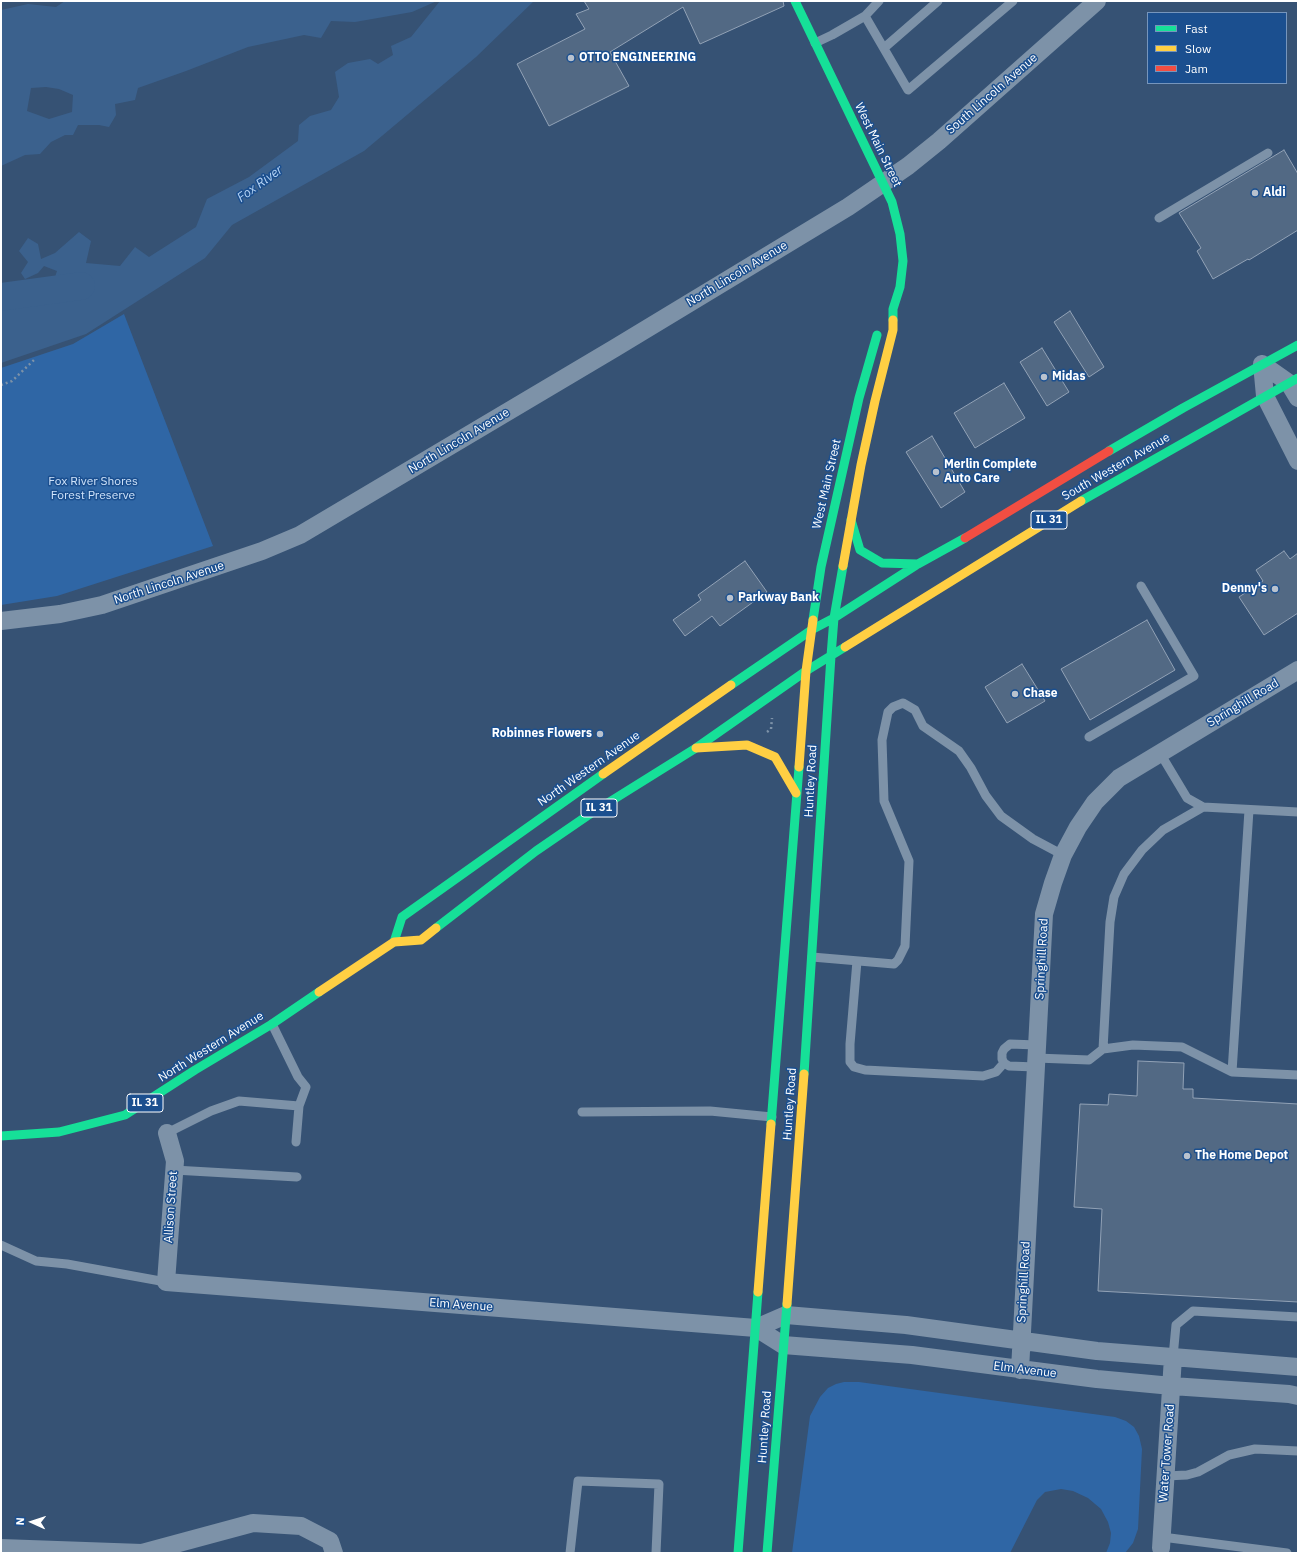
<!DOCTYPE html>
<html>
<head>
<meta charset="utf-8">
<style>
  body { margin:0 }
  #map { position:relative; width:1299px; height:1554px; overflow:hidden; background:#365274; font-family:"IBM Plex Sans",sans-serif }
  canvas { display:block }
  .frame { position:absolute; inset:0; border:2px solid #fff; pointer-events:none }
  .legend { position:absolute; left:1147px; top:12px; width:140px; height:72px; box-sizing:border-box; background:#1b4f8f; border:1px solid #7695bc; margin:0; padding:5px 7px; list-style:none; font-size:12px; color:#fff }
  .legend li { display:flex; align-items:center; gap:8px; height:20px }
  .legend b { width:20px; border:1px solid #7695bc }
  .north { position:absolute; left:12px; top:1502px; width:40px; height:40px; -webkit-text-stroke:3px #1b4f8f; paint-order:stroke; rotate:273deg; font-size:11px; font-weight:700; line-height:16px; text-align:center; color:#fff }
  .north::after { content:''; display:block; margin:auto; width:14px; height:18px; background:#fff; clip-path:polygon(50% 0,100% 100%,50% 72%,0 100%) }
</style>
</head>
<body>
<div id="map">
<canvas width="1299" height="1554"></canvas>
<div class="frame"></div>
<ul class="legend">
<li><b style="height:5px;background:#16e098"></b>Fast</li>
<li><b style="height:5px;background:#ffcf43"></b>Slow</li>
<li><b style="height:5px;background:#f24e42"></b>Jam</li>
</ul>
<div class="north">N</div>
</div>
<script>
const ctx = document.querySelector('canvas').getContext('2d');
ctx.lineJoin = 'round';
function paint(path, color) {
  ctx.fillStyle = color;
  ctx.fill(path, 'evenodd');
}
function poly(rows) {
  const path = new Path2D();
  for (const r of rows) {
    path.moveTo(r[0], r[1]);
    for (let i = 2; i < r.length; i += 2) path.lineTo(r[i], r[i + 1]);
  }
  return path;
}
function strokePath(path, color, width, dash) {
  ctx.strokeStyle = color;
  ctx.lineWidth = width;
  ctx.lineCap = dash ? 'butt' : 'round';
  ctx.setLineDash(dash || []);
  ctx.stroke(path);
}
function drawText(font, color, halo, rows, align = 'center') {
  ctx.font = font + ' "IBM Plex Sans",sans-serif';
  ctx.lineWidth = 3;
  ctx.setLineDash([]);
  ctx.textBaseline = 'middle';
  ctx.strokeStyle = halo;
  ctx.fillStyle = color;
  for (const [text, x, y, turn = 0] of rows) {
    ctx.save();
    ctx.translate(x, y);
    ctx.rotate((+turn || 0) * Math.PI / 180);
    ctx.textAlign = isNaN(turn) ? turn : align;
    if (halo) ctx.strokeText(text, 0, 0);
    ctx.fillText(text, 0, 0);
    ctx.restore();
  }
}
paint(poly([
  [124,314,213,546,57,596,1,605,1,368,73,344],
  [844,1382,859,1382,1115,1417,1126,1421,1134,1427,1139,1436,1142,1449,1138,1529,1133,1543,1125,1553,1106,1553,1110,1543,1111,1533,1108,1522,1101,1509,1088,1498,1073,1491,1061,1489,1045,1492,1037,1500,1010,1553,792,1553,810,1416,820,1397,828,1388,836,1384]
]), '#2f66a5');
paint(poly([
  [65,1,437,1,412,12,355,22,331,21,321,38,304,35,248,47,186,71,138,88,135,100,115,104,116,115,109,127,99,125,78,125,73,135,65,135,51,142,40,154,25,155,1,166,1,10,28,4,56,7],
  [46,87,59,89,73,95,72,112,49,119,27,111,31,88],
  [440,1,534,1,476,57,364,151,232,225,205,258,86,334,1,363,1,290,15,288,16,300,31,294,39,294,53,283,57,271,44,266,38,273,25,279,21,273,28,262,19,251,28,238,38,244,41,259,55,253,79,232,91,241,86,263,120,266,135,247,149,257,196,227,207,199,249,177,298,141,299,125,310,116,331,110,339,97,335,72,348,63,370,59,378,64,393,55,391,46,411,37]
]), '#3b618d');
strokePath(poly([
  [1,297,81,286]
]), '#3b618d', 28);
const building = poly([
  [584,1,783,1,784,6,700,44,683,7,610,52,629,86,549,126,517,64,585,29,576,14,589,9,584,1],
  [1284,150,1298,174,1298,230,1249,260,1248,259,1213,279,1197,251,1201,248,1179,213,1284,150],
  [1070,311,1104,367,1089,377,1054,322,1070,311],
  [1042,348,1069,392,1047,406,1020,362,1042,348],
  [1004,383,1025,418,975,448,954,413,1004,383],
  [932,436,965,492,941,508,906,452,932,436],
  [1284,551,1290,559,1298,553,1298,613,1264,635,1239,597,1263,581,1256,570,1284,551],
  [745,561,767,592,720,626,712,616,685,636,673,620,701,600,698,595,745,561],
  [1147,620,1175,670,1090,720,1061,669,1147,620],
  [1022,664,1045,701,1007,723,985,687,1022,664],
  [1138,1061,1184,1063,1183,1089,1193,1089,1193,1098,1298,1104,1298,1302,1098,1291,1102,1209,1074,1207,1080,1104,1108,1105,1109,1094,1137,1096,1138,1061]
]);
paint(building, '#526984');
strokePath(building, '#92a2b6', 1);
strokePath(poly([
  [1,385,12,381,34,360],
  [767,732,771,729,772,718]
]), '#7d92a8', 2.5, [2, 3]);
strokePath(poly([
  [865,16,908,90,1013,1],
  [815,43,832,35,865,16,879,1],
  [884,48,938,1],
  [1159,218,1268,153],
  [1089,737,1194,676,1141,586],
  [1160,753,1187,798,1203,807,1298,812],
  [812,957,894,964,898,960,905,946,909,861,884,801,882,740,888,712,893,707,903,703,915,710,923,726,959,751,971,768,986,796,1001,816,1033,839,1063,855],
  [857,961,850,1044,850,1062,854,1067,865,1070,983,1076,996,1072,1004,1063],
  [272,1024,298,1077,306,1087,299,1106,296,1142],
  [1103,1049,1133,1045,1182,1047,1232,1072,1298,1075],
  [1036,1058,1089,1060,1103,1049,1110,922,1114,897,1124,874,1142,850,1163,830,1203,807],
  [1036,1067,1009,1066,1004,1063,1002,1059,1002,1053,1004,1049,1010,1044,1037,1045],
  [1232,1072,1249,810],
  [582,1112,710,1111,772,1117],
  [167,1133,211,1111,239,1101,299,1106],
  [174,1170,297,1177],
  [1,1245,36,1261,67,1264,166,1282],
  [1173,1357,1176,1325,1193,1311,1298,1317],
  [1166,1476,1187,1475,1198,1472,1229,1455,1255,1449,1298,1451],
  [1162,1537,1287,1553],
  [570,1553,578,1481,659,1484,656,1553]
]), '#7d92a8', 9);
strokePath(poly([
  [1262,364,1265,396,1298,461],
  [1262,364,1289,383,1298,398],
  [1,621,60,614,102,605,262,551,300,535,615,348,848,207,908,166,939,141,1097,1],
  [167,1133,175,1161,166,1282,756,1328,783,1345,912,1355,1097,1379,1172,1386,1289,1394,1298,1396],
  [756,1328,786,1315,906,1325,1097,1351,1298,1367],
  [1020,1370,1044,914,1053,883,1063,855,1078,827,1095,802,1119,778,1298,670],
  [1,1548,142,1553,253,1523,301,1526,330,1541,334,1553],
  [1161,1548,1173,1357]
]), '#7d92a8', 18);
strokePath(poly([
  [795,1,892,202,900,234,903,261,900,287,893,309,893,320],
  [1109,451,1183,408,1298,345],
  [1081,501,1298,378],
  [851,520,860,550,882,563,918,564],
  [813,620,821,567,859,398,877,335],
  [731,685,813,629,834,618,918,564,965,538],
  [436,928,536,851,587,816,696,748,806,671,845,647],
  [394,942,402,917,603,774],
  [804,1074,831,656,834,618,843,566],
  [771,1124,799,767],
  [1,1136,59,1132,125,1115,195,1070,272,1024,319,992],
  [738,1553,758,1292],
  [767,1553,787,1304]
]), '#16e098', 9);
strokePath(poly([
  [843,566,861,465,875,401,893,330,893,320],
  [845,647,1081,501],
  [696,748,747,745,775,757,796,793],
  [799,767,806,671,813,620],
  [603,774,731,685],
  [319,992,394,942,421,940,436,928],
  [758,1292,771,1124],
  [787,1304,804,1074]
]), '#ffcf43', 9);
strokePath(poly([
  [965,538,1109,451]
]), '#f24e42', 9);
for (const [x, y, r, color] of [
  [571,58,4,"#b9c2ce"],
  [1255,193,4,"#b9c2ce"],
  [1044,377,4,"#b9c2ce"],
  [936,472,4,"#b9c2ce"],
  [1275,589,4,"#b9c2ce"],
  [730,598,4,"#b9c2ce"],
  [1015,694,4,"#b9c2ce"],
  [600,734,4,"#b9c2ce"],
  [1187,1156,4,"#b9c2ce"]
]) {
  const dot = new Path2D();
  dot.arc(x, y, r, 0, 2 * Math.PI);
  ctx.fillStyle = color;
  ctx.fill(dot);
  strokePath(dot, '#1b4f8f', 1.5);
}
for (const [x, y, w] of [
  [1049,520,36],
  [599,808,36],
  [145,1103,36]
]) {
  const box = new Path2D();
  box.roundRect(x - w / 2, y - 9, w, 18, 3);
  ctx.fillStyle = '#1b4f8f';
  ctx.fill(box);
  strokePath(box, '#fff', 1);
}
drawText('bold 11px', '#fff', null, [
  ["IL 31",1049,520],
  ["IL 31",599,808],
  ["IL 31",145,1103]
]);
drawText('bold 12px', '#fff', '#1b4f8f', [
  ["OTTO ENGINEERING",579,58],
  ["Aldi",1263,193],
  ["Midas",1052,377],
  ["Merlin Complete",944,465],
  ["Auto Care",944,479],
  ["Denny's",1267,589,"right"],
  ["Parkway Bank",738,598],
  ["Chase",1023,694],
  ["Robinnes Flowers",592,734,"right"],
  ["The Home Depot",1195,1156]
], 'left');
drawText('12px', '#fff', '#1b4f8f', [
  ["South Lincoln Avenue",992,94,-41],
  ["West Main Street",878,145,64],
  ["North Lincoln Avenue",737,274,-31],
  ["North Lincoln Avenue",459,441,-31],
  ["South Western Avenue",1116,467,-30],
  ["West Main Street",827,484,-77],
  ["North Lincoln Avenue",169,583,-18],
  ["Springhill Road",1243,703,-31],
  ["North Western Avenue",589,769,-35],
  ["Huntley Road",811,781,-87],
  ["Springhill Road",1042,959,-87],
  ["North Western Avenue",211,1047,-32],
  ["Huntley Road",790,1104,-86],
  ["Allison Street",171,1207,-86],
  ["Springhill Road",1024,1282,-87],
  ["Elm Avenue",461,1305,4],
  ["Elm Avenue",1025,1370,7],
  ["Huntley Road",765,1427,-86],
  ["Water Tower Road",1167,1453,-86]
]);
drawText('12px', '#cfe3fa', '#1b4f8f', [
  ["Fox River Shores",93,482],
  ["Forest Preserve",93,496]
]);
drawText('italic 13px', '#b5d3f5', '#1b4f8f', [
  ["Fox River",260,184,-36]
]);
</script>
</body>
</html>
